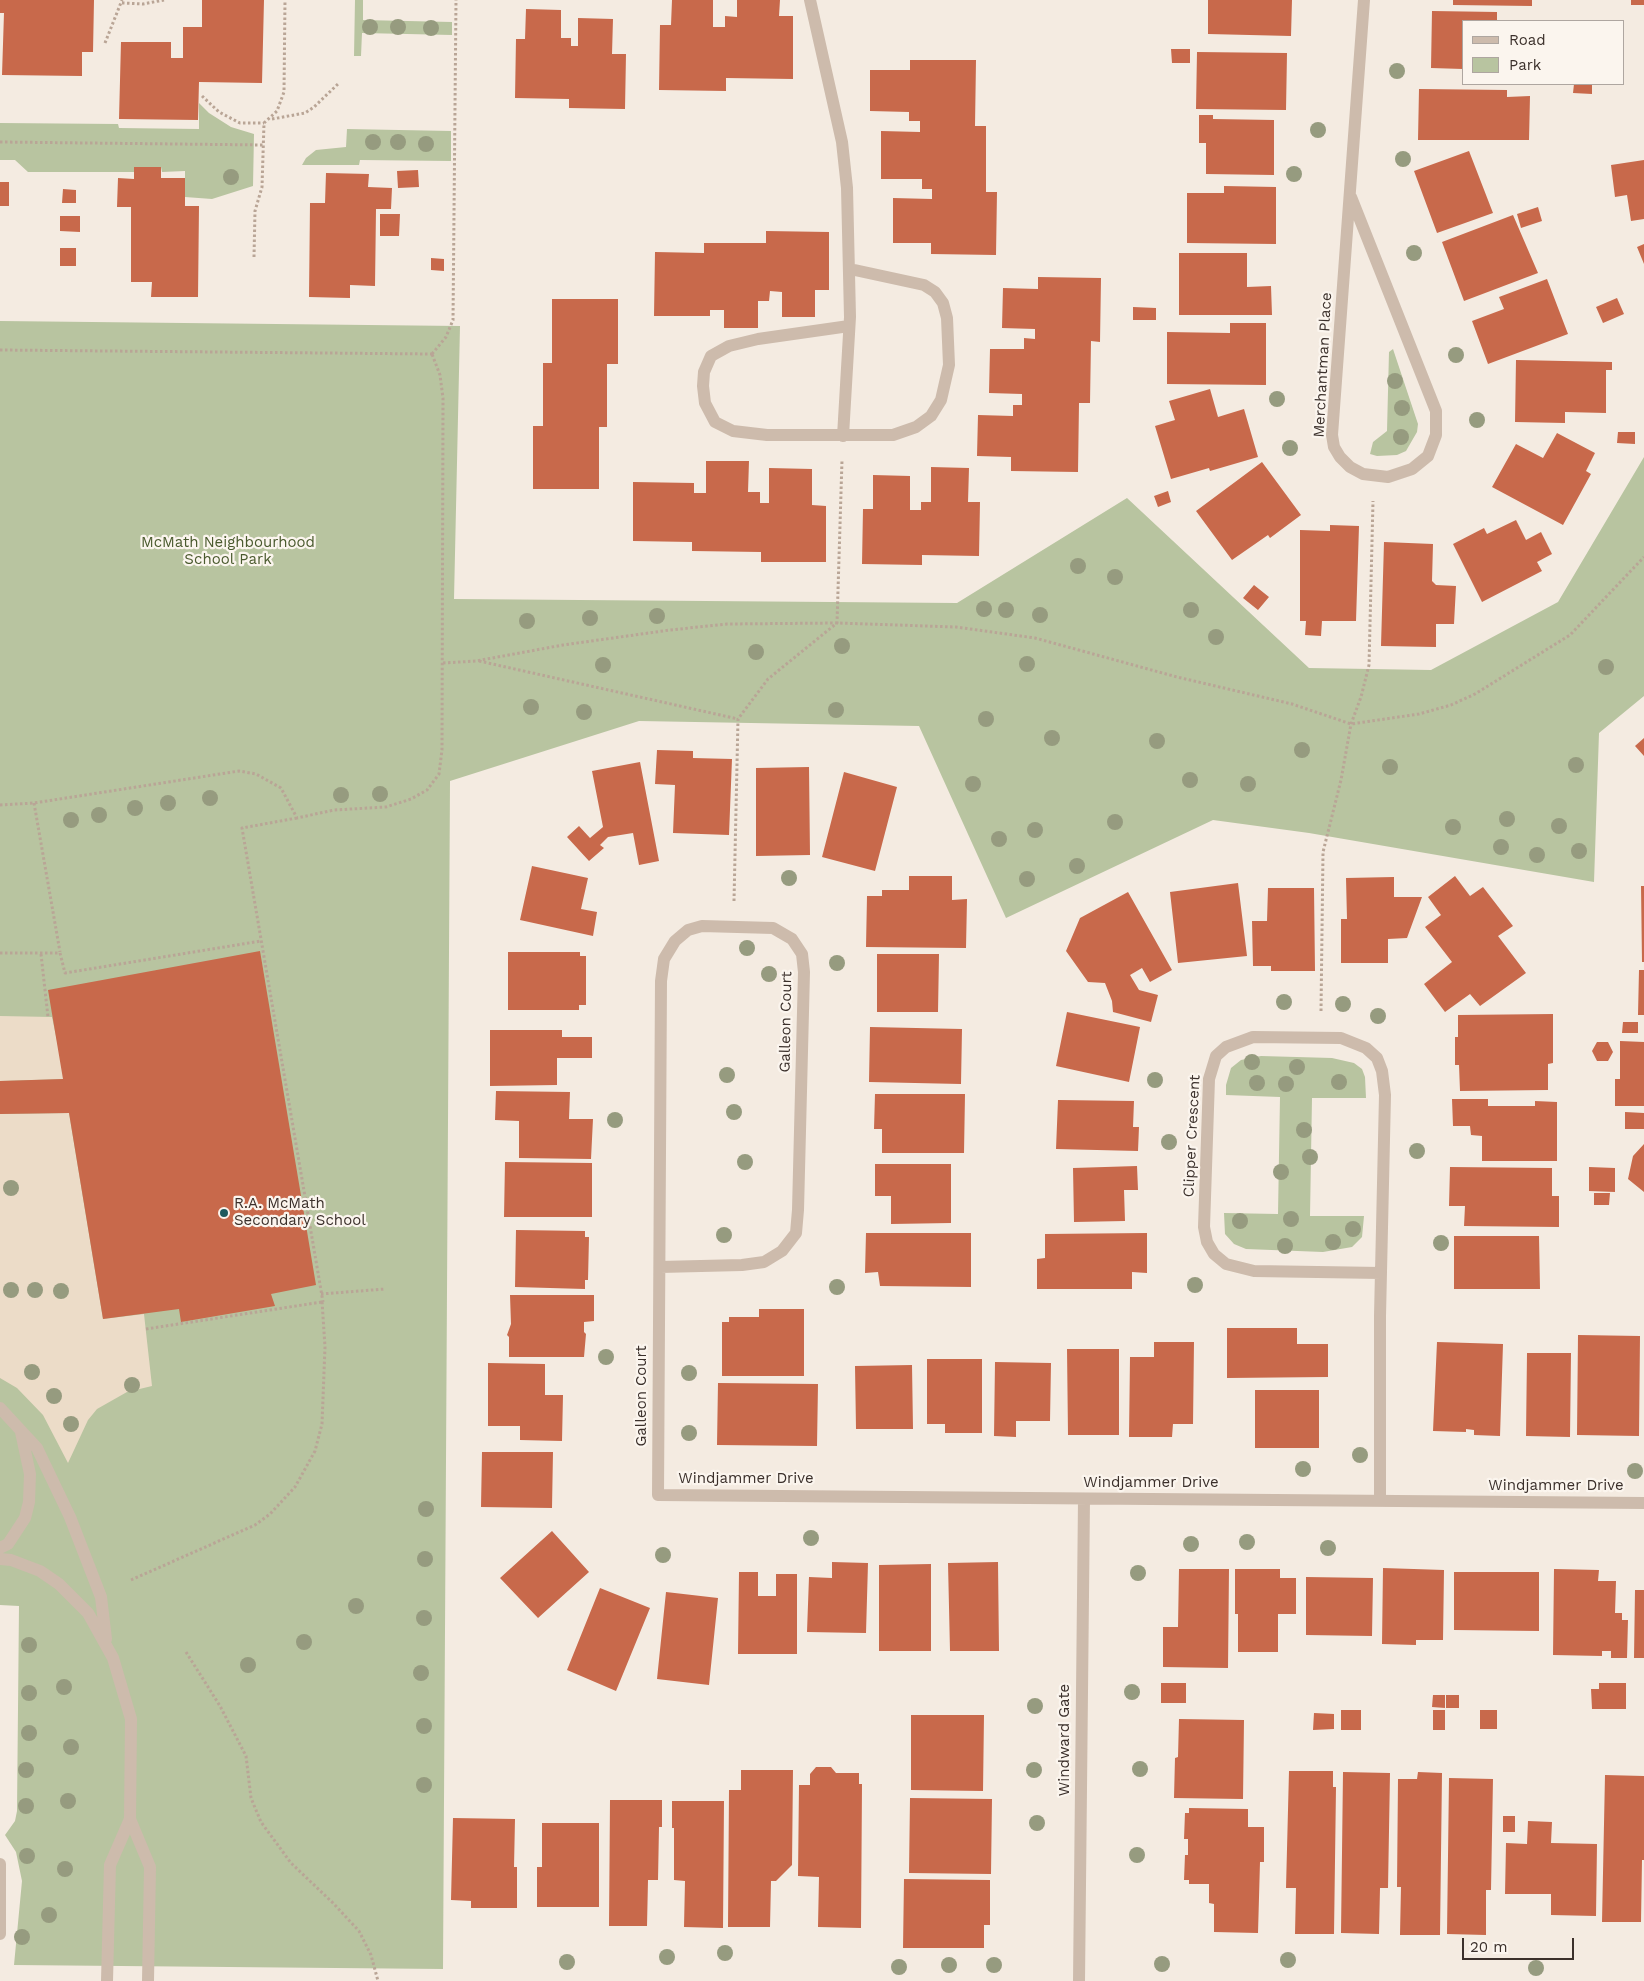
<!DOCTYPE html>
<html>
<head>
<meta charset="utf-8">
<style>
  body { margin:0 }
  #map { position:relative; width:1644px; height:1981px; overflow:hidden; background:#f4ebe1; font-family:"Work Sans",sans-serif }
  canvas { display:block }
  .legend { position:absolute; left:1462px; top:20px; width:162px; height:65px; box-sizing:border-box; background:#fbf5ee; border:1px solid #aea6a0; margin:0; padding:6px 9px; list-style:none; font-size:15px; color:#3b302b }
  .legend li { display:flex; align-items:center; gap:10px; height:25px }
  .legend b { width:25px; border:1px solid #aea6a0 }
  .scale { position:absolute; left:1462px; top:1938px; width:112px; height:22px; box-sizing:border-box; border:2px solid #3b302b; border-top:0; padding-left:6px; font-size:15px; line-height:18px; white-space:nowrap; color:#3b302b; -webkit-text-stroke:4px #fbf5ee; paint-order:stroke }
</style>
</head>
<body>
<div id="map">
<canvas width="1644" height="1981"></canvas>
<ul class="legend">
<li><b style="height:6px;background:#cdbbac"></b>Road</li>
<li><b style="height:14px;background:#b8c4a0"></b>Park</li>
</ul>
<div class="scale">20 m</div>
</div>
<script>
const ctx = document.querySelector('canvas').getContext('2d');
ctx.lineJoin = 'round';
function paint(path, color) {
  ctx.fillStyle = color;
  ctx.fill(path, 'evenodd');
}
function poly(rows) {
  const path = new Path2D();
  for (const r of rows) {
    path.moveTo(r[0], r[1]);
    for (let i = 2; i < r.length; i += 2) path.lineTo(r[i], r[i + 1]);
  }
  return path;
}
function strokePath(path, color, width, dash) {
  ctx.strokeStyle = color;
  ctx.lineWidth = width;
  ctx.lineCap = dash ? 'butt' : 'round';
  ctx.setLineDash(dash || []);
  ctx.stroke(path);
}
function drawText(font, color, halo, rows, align = 'center') {
  ctx.font = font + ' "Work Sans",sans-serif';
  ctx.lineWidth = 4.5;
  ctx.setLineDash([]);
  ctx.textBaseline = 'middle';
  ctx.strokeStyle = halo;
  ctx.fillStyle = color;
  for (const [text, x, y, turn = 0] of rows) {
    ctx.save();
    ctx.translate(x, y);
    ctx.rotate((+turn || 0) * Math.PI / 180);
    ctx.textAlign = isNaN(turn) ? turn : align;
    if (halo) ctx.strokeText(text, 0, 0);
    ctx.fillText(text, 0, 0);
    ctx.restore();
  }
}
paint(poly([
  [355,0,363,0,363,20,452,22,452,35,362,33,361,56,354,56],
  [199,103,209,113,231,127,254,134,253,186,212,199,185,197,185,171,162,172,161,167,135,167,135,172,28,172,15,160,0,160,0,123,118,124,119,128,199,129],
  [347,129,451,131,451,161,360,160,359,165,302,165,306,158,316,150,346,147],
  [0,321,460,326,454,599,957,603,1127,498,1309,668,1431,670,1558,602,1644,457,1644,696,1599,733,1594,882,1309,833,1213,820,1006,918,919,726,639,721,450,781,443,1969,14,1965,22,1881,16,1852,5,1835,15,1821,17,1811,19,1606,0,1605],
  [1393,349,1418,424,1417,432,1406,451,1397,455,1377,456,1370,454,1373,442,1387,431,1389,352],
  [1261,1056,1332,1058,1354,1063,1362,1069,1365,1077,1366,1098,1312,1098,1310,1216,1364,1216,1362,1237,1352,1247,1323,1252,1246,1249,1234,1244,1225,1234,1224,1213,1278,1214,1280,1097,1226,1095,1226,1085,1231,1068,1241,1060]
]), '#b8c4a0');
paint(poly([
  [0,1016,52,1017,65,1079,0,1081],
  [69,1113,103,1319,144,1314,152,1386,127,1392,97,1409,88,1420,68,1463,43,1415,17,1388,0,1378,0,1114]
]), '#ecdcc8');
paint(poly([
  [0,0,94,0,93,52,82,52,82,76,2,75,4,13,0,13],
  [202,0,264,0,262,83,199,82,198,120,119,119,121,42,171,42,171,58,183,58,183,27,202,27],
  [672,0,713,0,713,27,725,27,725,16,737,17,737,0,780,0,779,16,793,16,793,79,726,78,726,91,659,90,660,25,671,25],
  [1208,0,1292,0,1291,36,1208,34],
  [1453,0,1532,0,1532,6,1453,5],
  [1631,0,1644,0,1644,5,1631,5],
  [526,9,561,10,561,38,571,38,571,46,578,46,578,18,613,19,612,54,626,54,625,109,569,108,569,99,515,98,516,39,525,39],
  [1432,11,1497,12,1497,21,1463,21,1463,69,1431,68],
  [1171,49,1190,49,1190,63,1172,63],
  [1197,52,1287,53,1286,110,1196,109],
  [910,60,976,60,975,126,986,126,986,192,997,192,996,255,931,254,931,243,893,243,893,198,932,199,932,189,922,189,922,179,881,179,881,131,920,132,920,121,909,121,909,112,870,111,870,70,910,70],
  [1574,84,1592,84,1592,94,1573,93],
  [1419,89,1507,90,1507,97,1530,96,1529,140,1418,140],
  [1199,115,1213,115,1213,119,1274,120,1274,175,1206,174,1206,143,1199,143],
  [1469,151,1493,213,1437,233,1414,171],
  [1644,160,1644,219,1631,221,1627,195,1615,197,1611,165],
  [134,167,161,167,161,178,185,178,185,206,199,206,198,297,151,297,152,282,131,282,131,207,117,207,118,178,134,179],
  [418,170,419,187,398,188,397,171],
  [326,173,369,174,368,187,392,188,391,209,376,209,375,286,350,285,350,298,309,297,310,203,325,203],
  [0,182,9,182,9,206,0,206],
  [1224,186,1276,187,1276,244,1187,243,1187,193,1224,193],
  [63,189,76,190,76,203,62,203],
  [1538,207,1542,221,1521,228,1517,214],
  [380,214,400,214,399,236,380,236],
  [1513,215,1538,273,1464,301,1442,242],
  [60,216,80,216,80,232,60,231],
  [766,231,829,232,829,290,815,290,815,317,782,317,782,292,770,291,769,301,758,301,758,328,724,328,724,310,710,310,710,316,654,316,655,252,704,253,704,243,766,243],
  [1644,244,1644,264,1637,247],
  [60,248,76,248,76,266,60,266],
  [1179,253,1247,253,1247,287,1271,286,1272,315,1179,315],
  [431,258,444,259,444,271,431,270],
  [1038,277,1101,278,1100,342,1091,341,1090,403,1079,403,1078,472,1011,471,1011,457,977,456,978,415,1013,416,1013,405,1022,405,1022,394,989,393,990,349,1024,349,1024,338,1035,339,1035,329,1002,328,1003,288,1038,289],
  [1547,279,1568,334,1488,364,1472,321,1504,309,1499,297],
  [1617,298,1624,314,1603,323,1596,307],
  [552,299,618,299,618,364,607,364,607,427,599,427,599,489,533,489,533,426,543,426,543,363,552,363],
  [1133,307,1156,308,1156,320,1133,320],
  [1230,323,1266,323,1266,385,1167,384,1167,332,1230,333],
  [1516,360,1612,362,1612,370,1606,370,1606,413,1565,412,1565,423,1515,422],
  [1210,389,1218,417,1244,409,1258,457,1210,471,1209,468,1171,479,1155,426,1175,420,1169,401],
  [1618,432,1635,432,1635,444,1617,443],
  [1557,433,1595,453,1586,471,1591,474,1563,525,1492,487,1516,444,1543,458],
  [706,461,749,461,748,492,760,492,760,503,769,503,769,468,812,469,812,505,826,506,826,562,761,562,761,552,692,551,692,542,633,541,633,482,694,483,694,493,706,493],
  [1262,462,1301,515,1270,538,1268,535,1232,560,1196,511],
  [931,467,969,468,968,502,980,502,979,556,922,555,922,565,862,564,863,509,873,509,873,475,910,476,910,510,921,510,921,502,931,502],
  [1168,491,1171,502,1158,507,1154,496],
  [1516,520,1526,540,1541,532,1552,554,1537,562,1542,571,1482,602,1453,544,1484,528,1487,534],
  [1330,525,1359,526,1356,621,1322,621,1321,636,1305,635,1306,621,1300,621,1300,530,1330,531],
  [1384,542,1433,544,1432,581,1436,585,1456,586,1454,624,1436,624,1436,647,1381,646],
  [1254,585,1269,597,1258,610,1243,598],
  [1644,738,1644,756,1635,746],
  [657,750,693,751,693,758,732,759,729,835,673,833,675,785,655,784],
  [640,762,659,861,639,865,633,833,608,837,600,845,604,848,589,861,567,837,579,826,590,838,603,827,592,771],
  [809,767,810,855,756,856,756,768],
  [844,772,897,787,875,871,822,857],
  [532,866,588,878,581,909,597,912,593,936,520,920],
  [909,876,952,876,952,900,967,899,966,948,866,947,867,896,882,896,882,890,909,890],
  [1455,876,1470,896,1483,887,1513,926,1498,936,1526,973,1480,1006,1470,994,1445,1012,1424,984,1452,962,1425,927,1441,915,1428,897],
  [1394,877,1394,897,1422,897,1407,938,1388,939,1388,963,1341,963,1341,919,1347,919,1346,878],
  [1238,883,1247,956,1178,963,1170,892],
  [1641,886,1644,886,1644,962,1642,962],
  [1268,888,1314,888,1315,971,1271,971,1271,966,1253,966,1252,921,1267,921],
  [1128,892,1172,970,1150,982,1142,968,1130,975,1139,990,1158,995,1151,1022,1113,1012,1112,1001,1105,983,1088,982,1066,951,1080,918],
  [260,951,316,1285,271,1294,275,1306,181,1322,179,1309,103,1319,69,1113,0,1114,0,1081,63,1079,48,990],
  [508,952,580,952,580,956,586,956,586,1005,579,1005,579,1010,508,1010],
  [877,954,939,954,938,1012,877,1012],
  [1639,970,1644,970,1644,1015,1638,1015],
  [1067,1012,1140,1027,1129,1082,1056,1066],
  [1553,1014,1553,1063,1548,1064,1548,1090,1460,1091,1459,1065,1455,1065,1455,1037,1458,1037,1458,1015],
  [1623,1022,1638,1022,1638,1033,1622,1033],
  [870,1027,962,1029,961,1084,869,1082],
  [490,1030,562,1030,562,1037,592,1037,592,1058,557,1058,557,1085,490,1086],
  [1620,1041,1644,1042,1644,1106,1615,1106,1615,1079,1620,1079],
  [1597,1042,1608,1042,1613,1052,1608,1061,1597,1061,1592,1051],
  [496,1091,570,1092,569,1119,593,1119,591,1159,519,1158,519,1121,495,1120],
  [875,1094,965,1094,964,1153,882,1153,882,1129,874,1129],
  [1452,1099,1488,1099,1488,1106,1535,1106,1535,1101,1557,1102,1557,1161,1482,1161,1482,1136,1471,1135,1470,1126,1453,1126],
  [1058,1100,1134,1101,1133,1127,1139,1127,1138,1151,1056,1149],
  [1625,1112,1644,1113,1644,1129,1625,1129],
  [1644,1144,1644,1192,1628,1179,1633,1156],
  [505,1162,592,1163,592,1217,504,1217],
  [875,1164,951,1164,951,1223,891,1224,891,1196,875,1196],
  [1137,1166,1138,1190,1124,1190,1125,1221,1074,1222,1073,1168],
  [1450,1167,1552,1168,1552,1196,1559,1196,1559,1227,1464,1226,1465,1206,1449,1206],
  [1589,1167,1615,1168,1615,1192,1589,1191],
  [1594,1193,1610,1193,1609,1205,1594,1205],
  [516,1230,585,1231,585,1237,589,1237,588,1280,585,1280,585,1289,515,1287],
  [866,1233,971,1233,971,1287,880,1286,878,1272,865,1273],
  [1147,1233,1147,1273,1132,1272,1132,1289,1037,1289,1037,1259,1045,1258,1045,1234],
  [1454,1236,1539,1236,1540,1289,1454,1289],
  [510,1295,594,1295,594,1321,584,1322,584,1332,586,1334,584,1357,509,1357,509,1337,507,1335,511,1324],
  [759,1309,804,1309,804,1376,722,1376,722,1322,729,1322,729,1317,759,1317],
  [1227,1328,1297,1328,1297,1344,1328,1344,1328,1377,1227,1378],
  [1578,1335,1640,1336,1639,1436,1577,1435],
  [1154,1342,1194,1342,1193,1424,1173,1424,1172,1437,1129,1437,1130,1357,1154,1357],
  [1437,1342,1503,1344,1500,1436,1474,1435,1474,1430,1466,1429,1466,1432,1433,1431],
  [1067,1349,1119,1349,1119,1435,1068,1435],
  [1527,1353,1571,1353,1570,1437,1526,1436],
  [927,1359,982,1359,982,1433,945,1433,945,1424,927,1424],
  [995,1362,1051,1363,1050,1421,1016,1421,1016,1437,994,1436],
  [488,1363,545,1364,545,1395,563,1395,562,1441,520,1440,520,1426,488,1426],
  [912,1365,913,1429,856,1429,855,1366],
  [718,1383,818,1384,817,1446,717,1445],
  [1255,1390,1319,1390,1319,1448,1255,1448],
  [482,1452,553,1452,552,1508,481,1507],
  [552,1531,589,1572,538,1618,500,1578],
  [832,1562,868,1563,866,1633,807,1632,809,1577,832,1578],
  [998,1562,999,1651,950,1651,948,1563],
  [931,1564,931,1651,879,1651,879,1565],
  [1383,1568,1444,1570,1443,1640,1416,1640,1416,1645,1382,1644],
  [1179,1569,1229,1569,1228,1668,1163,1667,1163,1627,1178,1627],
  [1235,1569,1280,1569,1280,1578,1296,1578,1296,1614,1278,1614,1278,1652,1238,1652,1238,1614,1235,1614],
  [1554,1569,1599,1570,1598,1581,1616,1581,1615,1613,1622,1613,1622,1620,1628,1620,1627,1658,1611,1658,1611,1651,1602,1651,1602,1656,1553,1655],
  [739,1572,758,1572,758,1596,776,1596,776,1574,797,1574,797,1654,738,1654],
  [1454,1572,1539,1572,1539,1631,1454,1630],
  [1306,1577,1373,1578,1372,1636,1306,1635],
  [600,1588,650,1608,616,1691,567,1670],
  [1635,1590,1644,1590,1644,1658,1634,1658],
  [666,1592,718,1598,709,1685,657,1679],
  [1161,1683,1186,1683,1186,1703,1161,1703],
  [1599,1683,1626,1683,1626,1709,1592,1709,1591,1689,1599,1689],
  [1433,1695,1445,1695,1445,1708,1432,1707],
  [1446,1695,1459,1695,1459,1708,1446,1708],
  [1341,1710,1361,1710,1361,1730,1341,1730],
  [1433,1710,1445,1710,1445,1730,1433,1730],
  [1480,1710,1497,1710,1497,1729,1480,1729],
  [1314,1713,1334,1714,1334,1729,1313,1730],
  [911,1715,984,1715,983,1791,911,1790],
  [1179,1719,1244,1720,1243,1799,1174,1798,1175,1758,1178,1757],
  [816,1767,831,1767,836,1773,859,1773,859,1784,862,1784,861,1928,818,1927,819,1877,798,1876,799,1785,810,1785,810,1774],
  [741,1770,793,1770,792,1865,776,1881,771,1881,770,1927,728,1927,729,1790,741,1790],
  [1289,1771,1333,1771,1333,1787,1336,1787,1334,1934,1295,1934,1296,1888,1286,1888],
  [1343,1772,1390,1773,1388,1888,1380,1888,1379,1934,1341,1933],
  [1418,1772,1442,1773,1440,1935,1400,1935,1401,1887,1397,1887,1398,1779,1417,1779],
  [1605,1775,1644,1776,1644,1860,1642,1860,1641,1922,1602,1922],
  [1449,1778,1493,1779,1491,1890,1486,1890,1486,1935,1447,1934],
  [910,1798,992,1799,991,1874,909,1873],
  [610,1800,662,1800,662,1827,659,1827,658,1880,648,1880,647,1926,609,1926],
  [672,1801,724,1801,723,1928,684,1927,685,1881,674,1880,674,1828,672,1828],
  [1189,1808,1248,1809,1248,1827,1264,1827,1264,1862,1260,1862,1258,1933,1214,1932,1214,1904,1209,1903,1209,1884,1189,1884,1189,1880,1184,1880,1185,1855,1188,1855,1188,1839,1184,1839,1185,1813,1189,1813],
  [1503,1816,1515,1816,1515,1832,1503,1832],
  [453,1818,515,1819,514,1867,517,1867,517,1908,471,1908,471,1901,451,1900],
  [1528,1821,1552,1822,1551,1843,1597,1844,1596,1916,1551,1915,1551,1894,1505,1894,1506,1843,1527,1844],
  [542,1823,599,1823,599,1907,537,1907,537,1867,542,1867],
  [904,1879,990,1880,990,1925,984,1925,984,1948,903,1948]
]), '#c8694b');
strokePath(poly([
  [122,3,143,4,164,0],
  [105,43,122,0],
  [202,96,219,112,240,123,264,123],
  [272,119,305,113,314,107,339,83],
  [0,142,264,145],
  [254,257,255,211,262,187,264,123,277,111,284,92,285,0],
  [0,350,432,354],
  [432,354,446,337,453,320,456,0],
  [479,661,738,719],
  [443,663,476,661,563,645,670,630,727,624,837,623,956,627,1035,638,1177,677,1292,704,1351,724,1419,714,1451,705,1475,694,1570,635,1644,557],
  [34,803,60,952],
  [0,805,34,803,239,771,256,774,281,788,297,818,334,810,386,807,411,799,427,790,439,774,442,750,443,398,440,375,432,354],
  [297,818,242,828,323,1302],
  [734,901,738,719,768,679,837,623,842,460],
  [0,953,60,953,65,973,261,941],
  [41,954,48,1017],
  [1321,1011,1323,852,1341,780,1351,724,1361,697,1369,665,1373,501],
  [321,1294,385,1289],
  [146,1329,322,1302],
  [131,1580,255,1525,270,1514,295,1487,315,1451,322,1424,325,1347,322,1301],
  [186,1652,220,1706,246,1756,251,1798,261,1822,291,1863,333,1903,359,1931,371,1955,378,1981]
]), '#b9a596', 3, [2.5, 2.5]);
strokePath(poly([
  [810,0,842,142,847,188,850,317,843,436],
  [1351,197,1436,411,1436,435,1428,456,1412,469,1388,477,1363,474,1350,467,1340,457,1334,447,1332,435,1364,0],
  [849,326,758,339,729,346,711,356,704,372,703,386,705,403,715,422,733,431,767,435,893,435,916,427,931,416,941,400,949,365,947,318,943,303,935,292,924,285,850,269],
  [660,1267,742,1265,764,1262,782,1251,796,1233,798,1210,804,972,802,954,792,939,773,928,702,926,688,930,675,941,664,959,661,981,658,1495,1644,1503],
  [0,1408,37,1448,70,1517,101,1597,106,1639],
  [1380,1500,1380,1316,1385,1095,1382,1071,1377,1058,1366,1048,1341,1038,1253,1037,1226,1047,1216,1056,1209,1079,1204,1227,1207,1242,1214,1254,1226,1264,1254,1271,1381,1273],
  [0,1548,8,1544,25,1518,29,1502,30,1474,21,1432],
  [0,1559,11,1560,40,1571,59,1584,88,1613,113,1658,131,1719,130,1819,110,1865,107,1981],
  [130,1819,150,1867,148,1981],
  [0,1864,0,1934],
  [1079,1981,1084,1499]
]), '#cdbbac', 12);
ctx.fillStyle = '#969b7f';
for (const [x, y] of [
  [370,27],
  [398,27],
  [431,28],
  [1397,71],
  [1318,130],
  [373,142],
  [398,142],
  [426,144],
  [1403,159],
  [1294,174],
  [231,177],
  [1414,253],
  [1456,355],
  [1395,381],
  [1277,399],
  [1402,408],
  [1477,420],
  [1401,437],
  [1290,448],
  [1078,566],
  [1115,577],
  [984,609],
  [1006,610],
  [1191,610],
  [1040,615],
  [657,616],
  [590,618],
  [527,621],
  [1216,637],
  [842,646],
  [756,652],
  [1027,664],
  [603,665],
  [1606,667],
  [531,707],
  [836,710],
  [584,712],
  [986,719],
  [1052,738],
  [1157,741],
  [1302,750],
  [1576,765],
  [1390,767],
  [1190,780],
  [973,784],
  [1248,784],
  [380,794],
  [341,795],
  [210,798],
  [168,803],
  [135,808],
  [99,815],
  [1507,819],
  [71,820],
  [1115,822],
  [1559,826],
  [1453,827],
  [1035,830],
  [999,839],
  [1501,847],
  [1579,851],
  [1537,855],
  [1077,866],
  [789,878],
  [1027,879],
  [747,948],
  [837,963],
  [769,974],
  [1284,1002],
  [1343,1004],
  [1378,1016],
  [1252,1062],
  [1297,1067],
  [727,1075],
  [1155,1080],
  [1339,1082],
  [1257,1083],
  [1286,1084],
  [734,1112],
  [615,1120],
  [1304,1130],
  [1169,1142],
  [1417,1151],
  [1310,1157],
  [745,1162],
  [1281,1172],
  [11,1188],
  [1291,1219],
  [1240,1221],
  [1353,1229],
  [724,1235],
  [1333,1242],
  [1441,1243],
  [1285,1246],
  [1195,1285],
  [837,1287],
  [11,1290],
  [35,1290],
  [61,1291],
  [606,1357],
  [32,1372],
  [689,1373],
  [132,1385],
  [54,1396],
  [71,1424],
  [689,1433],
  [1360,1455],
  [1303,1469],
  [1635,1471],
  [426,1509],
  [811,1538],
  [1247,1542],
  [1191,1544],
  [1328,1548],
  [663,1555],
  [425,1559],
  [1138,1573],
  [356,1606],
  [424,1618],
  [304,1642],
  [29,1645],
  [248,1665],
  [421,1673],
  [64,1687],
  [1132,1692],
  [29,1693],
  [1035,1706],
  [424,1726],
  [29,1733],
  [71,1747],
  [1140,1769],
  [26,1770],
  [1034,1770],
  [424,1785],
  [68,1801],
  [26,1806],
  [1037,1823],
  [1137,1855],
  [27,1856],
  [65,1869],
  [49,1915],
  [22,1937],
  [725,1953],
  [667,1957],
  [1288,1960],
  [567,1962],
  [1162,1964],
  [949,1965],
  [994,1965],
  [899,1967],
  [1536,1968]
]) {
  ctx.beginPath();
  ctx.arc(x, y, 8, 0, 2 * Math.PI);
  ctx.fill();
}
for (const [x, y, r, color] of [
  [224,1213,5,"#1f5a5e"]
]) {
  const dot = new Path2D();
  dot.arc(x, y, r, 0, 2 * Math.PI);
  ctx.fillStyle = color;
  ctx.fill(dot);
  strokePath(dot, '#fbf5ee', 2);
}
drawText('15px', '#3b302b', '#fbf5ee', [
  ["Merchantman Place",1323,365,-87],
  ["Galleon Court",786,1022,-89],
  ["Clipper Crescent",1192,1136,-87],
  ["Galleon Court",642,1396,-90],
  ["Windjammer Drive",746,1479],
  ["Windjammer Drive",1151,1483],
  ["Windjammer Drive",1556,1486],
  ["Windward Gate",1065,1740,-90]
]);
drawText('15px', '#4a5a2e', '#fbf5ee', [
  ["McMath Neighbourhood",228,543],
  ["School Park",228,560]
]);
drawText('15px', '#3b302b', '#fbf5ee', [
  ["R.A. McMath",234,1204],
  ["Secondary School",234,1221]
], 'left');
</script>
</body>
</html>
